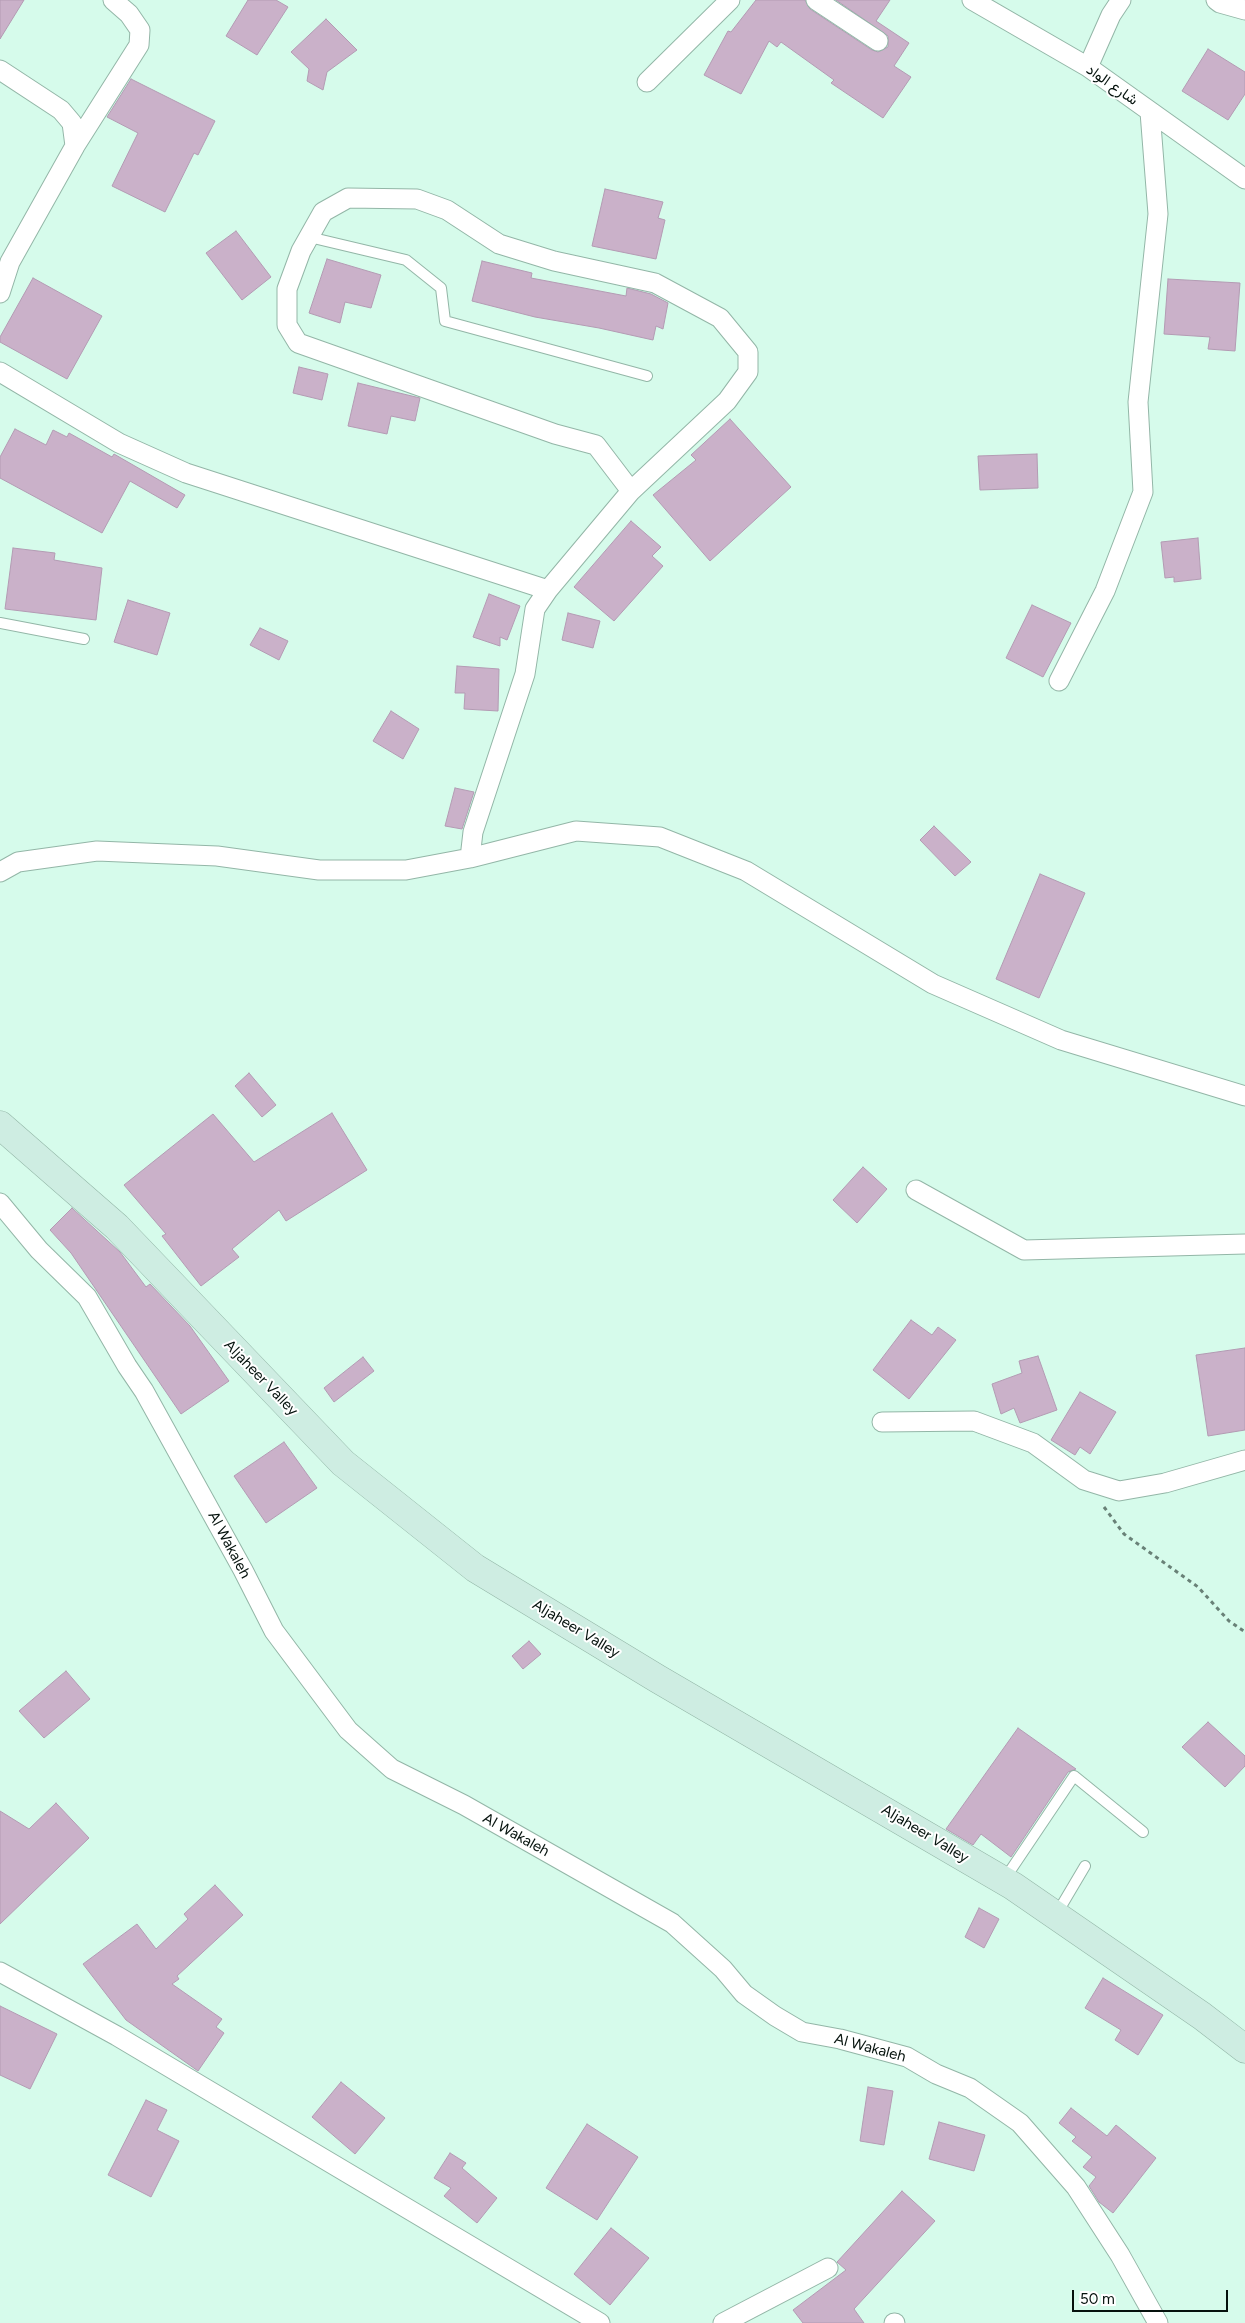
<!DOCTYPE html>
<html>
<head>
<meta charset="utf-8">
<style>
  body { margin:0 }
  #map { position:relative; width:1245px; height:2323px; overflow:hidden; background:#d6fbeb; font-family:Figtree,sans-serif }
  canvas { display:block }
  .scale { position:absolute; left:1072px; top:2290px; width:156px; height:22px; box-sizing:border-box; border:2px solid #05120d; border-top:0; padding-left:6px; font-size:15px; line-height:18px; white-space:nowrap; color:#05120d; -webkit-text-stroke:4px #fff; paint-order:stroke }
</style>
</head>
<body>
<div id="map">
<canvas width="1245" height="2323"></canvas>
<div class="scale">50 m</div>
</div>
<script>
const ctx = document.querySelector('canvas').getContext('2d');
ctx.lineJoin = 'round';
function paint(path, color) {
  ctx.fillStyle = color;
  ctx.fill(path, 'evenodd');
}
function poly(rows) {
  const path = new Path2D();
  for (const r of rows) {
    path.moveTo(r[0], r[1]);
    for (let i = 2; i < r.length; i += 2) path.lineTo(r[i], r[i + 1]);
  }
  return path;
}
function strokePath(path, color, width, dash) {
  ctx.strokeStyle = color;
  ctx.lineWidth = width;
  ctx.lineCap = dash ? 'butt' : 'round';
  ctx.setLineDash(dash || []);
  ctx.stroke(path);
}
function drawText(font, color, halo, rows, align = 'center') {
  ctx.font = font + ' Figtree,Vazirmatn,sans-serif';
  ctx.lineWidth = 4;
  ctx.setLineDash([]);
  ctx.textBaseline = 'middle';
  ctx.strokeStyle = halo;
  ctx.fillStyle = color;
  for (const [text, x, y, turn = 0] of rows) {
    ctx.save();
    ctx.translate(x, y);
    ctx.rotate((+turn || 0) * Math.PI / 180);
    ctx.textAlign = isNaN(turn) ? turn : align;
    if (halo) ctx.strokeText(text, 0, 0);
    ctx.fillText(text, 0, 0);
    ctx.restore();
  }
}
const building = poly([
  [0,0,24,0,0,39,0,0],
  [248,0,276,0,288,7,257,55,226,36,248,0],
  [756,0,805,0,810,9,872,50,878,52,888,47,888,36,836,0,890,0,876,21,909,43,894,66,911,77,883,118,831,83,834,80,781,42,777,47,769,41,741,94,704,75,728,31,731,32,756,0],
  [326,19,357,50,327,72,323,90,307,81,309,69,291,52,326,19],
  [1208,49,1245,72,1245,94,1228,120,1182,91,1208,49],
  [131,79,215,121,198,155,194,153,165,212,112,186,138,133,107,117,131,79],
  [605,189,663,202,658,218,665,220,656,259,592,246,605,189],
  [236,231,271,277,242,300,206,253,236,231],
  [327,259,381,275,371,308,345,302,340,323,309,313,327,259],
  [482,261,532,273,531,278,626,296,627,288,651,294,668,303,663,329,656,326,653,340,599,328,535,317,472,301,482,261],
  [33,278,102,316,67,379,0,342,0,337,33,278],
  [1168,279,1240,283,1235,351,1208,349,1210,337,1164,334,1168,279],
  [299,367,328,374,322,400,293,393,299,367],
  [358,383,420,398,415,421,391,416,387,434,348,426,358,383],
  [730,419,791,487,710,561,653,495,696,460,691,455,730,419],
  [15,429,46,445,53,430,67,437,69,433,112,457,114,454,185,495,177,508,130,481,102,533,0,478,0,457,15,429],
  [1037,454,1038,488,980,490,978,456,1037,454],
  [631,521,661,547,652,556,663,566,614,621,574,587,631,521],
  [1198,538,1201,579,1174,582,1174,577,1165,578,1161,542,1198,538],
  [13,548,55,553,54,560,102,568,96,620,5,609,13,548],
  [489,594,520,606,507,640,500,637,500,646,473,637,489,594],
  [128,600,170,613,157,655,114,642,128,600],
  [1032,605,1071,623,1043,677,1006,658,1032,605],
  [568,613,600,621,593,648,562,640,568,613],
  [260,628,288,641,279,660,250,645,260,628],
  [457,666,499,669,498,711,464,709,465,693,455,693,457,666],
  [391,711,419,729,403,759,373,741,391,711],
  [455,788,474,792,462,829,445,826,455,788],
  [934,826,971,862,955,876,920,840,934,826],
  [1040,874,1085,893,1039,998,996,979,1040,874],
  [249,1073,276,1105,262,1117,235,1086,249,1073],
  [332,1113,367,1170,286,1221,279,1210,232,1249,239,1257,201,1286,162,1236,166,1234,124,1185,213,1114,254,1162,332,1113],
  [863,1167,887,1189,857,1223,833,1200,863,1167],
  [72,1208,120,1252,146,1287,150,1284,190,1326,229,1381,181,1414,71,1253,50,1230,72,1208],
  [911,1320,932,1335,938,1327,956,1340,909,1399,873,1370,911,1320],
  [1245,1348,1245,1430,1208,1436,1196,1355,1245,1348],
  [1038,1356,1057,1410,1020,1423,1014,1408,1001,1414,992,1384,1022,1373,1019,1361,1038,1356],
  [363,1357,374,1371,334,1402,324,1388,363,1357],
  [1080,1392,1116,1412,1090,1454,1080,1447,1075,1455,1051,1440,1080,1392],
  [284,1442,317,1488,266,1523,234,1476,284,1442],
  [529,1641,541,1654,523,1669,512,1656,529,1641],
  [66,1671,90,1699,44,1738,19,1711,66,1671],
  [1208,1722,1245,1756,1245,1766,1225,1787,1182,1747,1208,1722],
  [1018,1728,1076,1769,1068,1772,1011,1857,981,1834,973,1845,946,1829,1018,1728],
  [56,1803,89,1838,0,1924,0,1811,29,1829,56,1803],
  [215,1885,243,1915,177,1976,179,1979,172,1984,222,2019,216,2027,224,2033,198,2071,126,2020,83,1964,137,1924,156,1949,188,1919,184,1914,215,1885],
  [979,1908,999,1919,984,1948,965,1937,979,1908],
  [1103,1978,1163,2015,1138,2055,1115,2040,1121,2030,1085,2008,1103,1978],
  [0,2006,57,2034,30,2089,0,2075,0,2006],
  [341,2082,385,2118,355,2154,312,2117,341,2082],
  [868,2087,893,2091,884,2145,860,2141,868,2087],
  [146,2100,167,2110,157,2130,179,2141,151,2197,108,2175,146,2100],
  [1071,2108,1107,2136,1116,2125,1156,2158,1113,2213,1099,2202,1089,2186,1096,2177,1083,2167,1092,2157,1072,2141,1076,2137,1059,2123,1071,2108],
  [939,2122,985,2135,974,2171,929,2159,939,2122],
  [587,2124,638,2157,597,2220,546,2188,587,2124],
  [450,2153,466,2163,462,2168,497,2198,477,2223,444,2196,451,2188,434,2178,450,2153],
  [902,2191,935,2221,854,2309,864,2323,803,2323,793,2310,846,2270,837,2262,902,2191],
  [611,2228,649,2258,610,2305,574,2274,611,2228]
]);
paint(building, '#cab1c9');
strokePath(building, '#b39bb3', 1);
const lane = poly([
  [309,237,406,260,441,288,445,321,647,376],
  [0,623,84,639],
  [1004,1880,1074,1776,1143,1832],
  [1056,1915,1085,1866]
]);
const street = poly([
  [816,0,878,41],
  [972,0,1088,67,1245,179],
  [1216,0,1220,3,1245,10],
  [1088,67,1111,15,1121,0],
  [0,70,61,110,72,123,75,146],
  [647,82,730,0],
  [0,293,10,262,75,146,139,45,140,30,129,14,113,0],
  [0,372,119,443,186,473,548,590],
  [1059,681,1105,591,1143,492,1138,402,1158,214,1150,112],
  [470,858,473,832,525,674,535,609,548,590,631,491,727,401,748,372,748,352,720,318,655,283,554,261,499,244,447,210,417,199,348,198,323,212,301,251,287,289,287,325,298,343,555,434,596,445,631,491],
  [0,872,18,862,97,851,217,856,319,870,406,870,470,858,576,831,660,837,746,871,933,984,1061,1040,1245,1096],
  [916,1190,1024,1250,1245,1244],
  [0,1203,39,1250,87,1297,127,1366,144,1391,243,1570,274,1631,348,1730,392,1769,464,1805,672,1923,723,1969,744,1994,775,2016,802,2032,840,2039,907,2057,936,2074,970,2088,1020,2123,1076,2187,1120,2255,1158,2323],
  [882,1422,974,1421,1033,1443,1084,1480,1119,1491,1165,1483,1245,1460],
  [0,1972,117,2036,600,2323],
  [723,2323,828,2268],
  [894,2323,895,2323]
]);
const secondary = poly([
  [0,1125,117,1227,343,1463,475,1568,658,1679,1013,1886,1202,2016,1245,2049]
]);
strokePath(lane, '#93b6a7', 12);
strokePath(street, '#93b6a7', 21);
strokePath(secondary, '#93b6a7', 29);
strokePath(poly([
  [1104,1507,1124,1534,1198,1587,1229,1621,1245,1632]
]), '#698177', 3, [4, 4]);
strokePath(lane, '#fff', 10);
strokePath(street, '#fff', 19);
strokePath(secondary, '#ceede2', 28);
drawText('15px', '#05120d', '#fff', [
  ["شارع الواد",1112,85,35],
  ["Aljaheer Valley",261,1378,46],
  ["Al Wakaleh",229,1545,62],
  ["Aljaheer Valley",576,1629,31],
  ["Aljaheer Valley",925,1834,31],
  ["Al Wakaleh",516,1835,29],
  ["Al Wakaleh",870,2048,15]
]);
</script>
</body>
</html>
